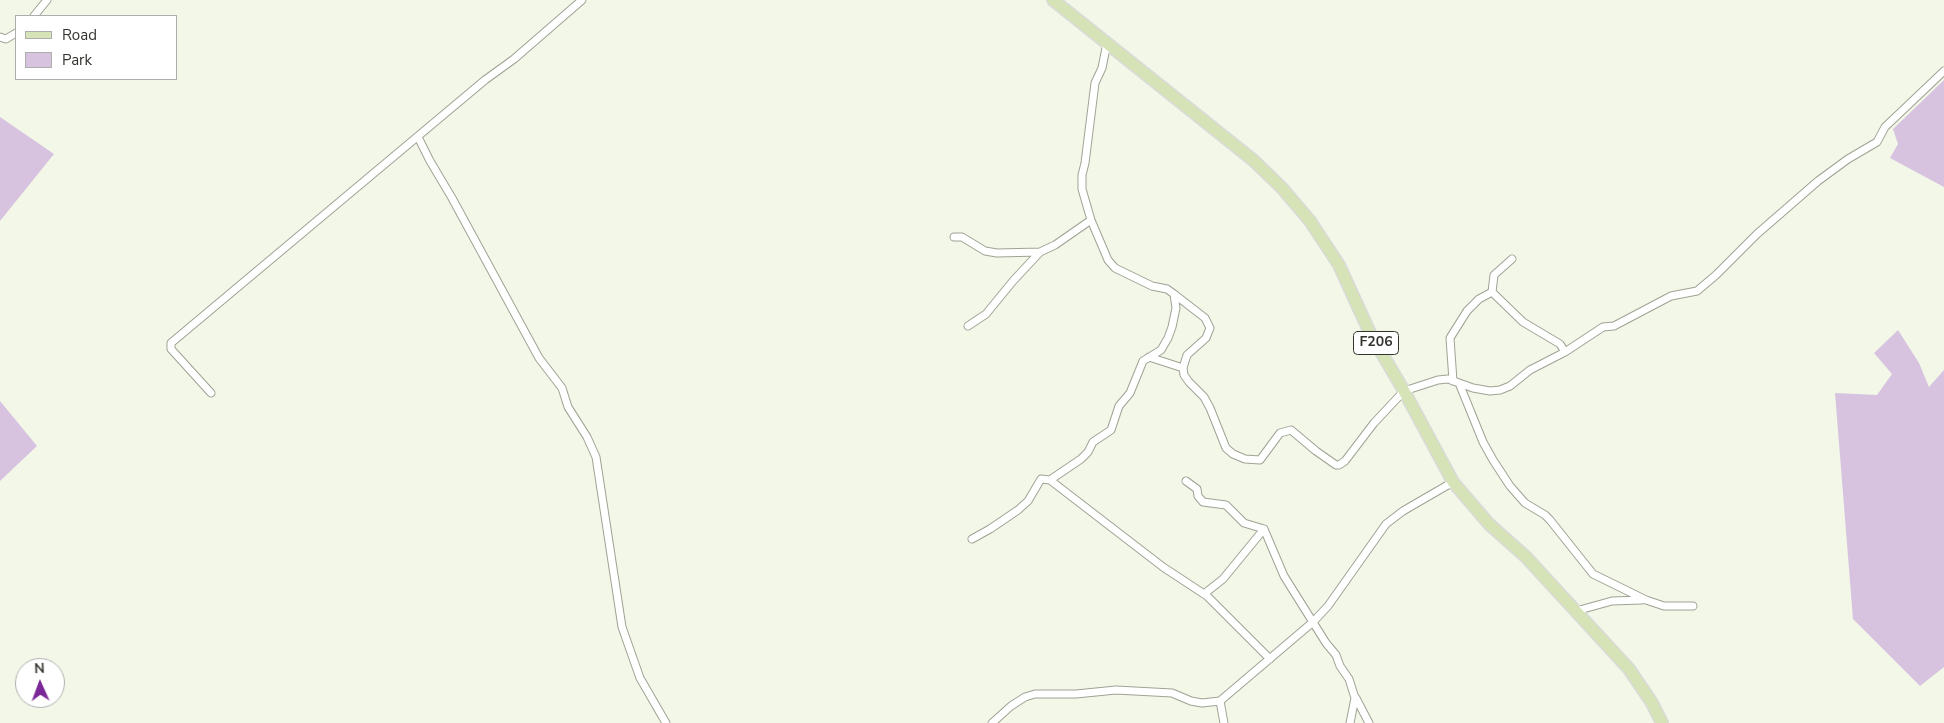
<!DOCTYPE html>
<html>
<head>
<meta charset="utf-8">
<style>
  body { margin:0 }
  #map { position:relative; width:1944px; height:723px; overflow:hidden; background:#f2f7e8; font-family:"Nunito Sans",sans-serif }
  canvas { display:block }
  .legend { position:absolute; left:15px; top:15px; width:162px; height:65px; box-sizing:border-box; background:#fff; border:1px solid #adaeab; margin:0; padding:6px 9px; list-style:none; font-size:15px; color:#32342e }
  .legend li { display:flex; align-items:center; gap:10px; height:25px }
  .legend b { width:25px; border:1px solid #adaeab }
  .north { position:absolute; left:15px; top:658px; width:50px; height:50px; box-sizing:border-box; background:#fff; border:1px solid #adaeab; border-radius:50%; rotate:358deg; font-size:14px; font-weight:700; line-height:20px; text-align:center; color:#32342e }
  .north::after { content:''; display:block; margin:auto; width:18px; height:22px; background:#7a2797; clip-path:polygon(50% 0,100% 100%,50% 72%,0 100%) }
</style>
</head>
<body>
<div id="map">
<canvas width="1944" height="723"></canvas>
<ul class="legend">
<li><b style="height:6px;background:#d5e3b7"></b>Road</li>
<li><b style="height:14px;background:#d7c3e0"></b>Park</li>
</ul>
<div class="north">N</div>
</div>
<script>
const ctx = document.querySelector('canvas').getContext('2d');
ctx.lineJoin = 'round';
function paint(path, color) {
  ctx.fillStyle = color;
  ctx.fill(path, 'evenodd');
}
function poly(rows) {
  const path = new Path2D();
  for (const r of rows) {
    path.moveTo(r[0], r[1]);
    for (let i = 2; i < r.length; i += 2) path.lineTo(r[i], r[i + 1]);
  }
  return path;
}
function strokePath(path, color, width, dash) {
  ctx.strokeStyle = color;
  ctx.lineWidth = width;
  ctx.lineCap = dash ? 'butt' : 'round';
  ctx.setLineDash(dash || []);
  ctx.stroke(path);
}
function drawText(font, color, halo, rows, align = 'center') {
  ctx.font = font + ' "Nunito Sans",sans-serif';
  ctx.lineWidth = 4;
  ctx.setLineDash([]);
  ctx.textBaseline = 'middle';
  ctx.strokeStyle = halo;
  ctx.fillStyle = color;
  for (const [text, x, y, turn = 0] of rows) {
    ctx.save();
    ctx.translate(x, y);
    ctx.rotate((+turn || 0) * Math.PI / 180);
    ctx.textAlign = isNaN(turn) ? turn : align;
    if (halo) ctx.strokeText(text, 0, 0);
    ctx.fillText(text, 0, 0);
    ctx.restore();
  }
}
paint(poly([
  [1944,80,1944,187,1890,158,1898,144,1893,129],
  [0,117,54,154,0,221],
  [1898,330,1919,363,1929,387,1944,370,1944,667,1920,686,1853,619,1835,393,1877,395,1892,374,1874,353],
  [0,401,37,446,0,481]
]), '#d7c3e0');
const street = poly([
  [34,16,47,0],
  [0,37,6,39,16,33],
  [418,137,430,161,452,198,539,358,562,388,568,407,587,437,596,457,622,627,640,678,666,723],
  [954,237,962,237,985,251,997,253,1040,252],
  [1492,292,1523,322,1560,344,1565,352],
  [1492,292,1494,275,1512,259],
  [1174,294,1205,318,1210,328,1206,338,1187,355,1183,368,1184,375,1189,382,1204,397,1210,408,1226,448,1233,454,1245,459,1260,460,1280,433,1291,430,1316,451,1336,465,1339,465,1345,461,1374,423,1404,391,1438,380,1448,379,1473,388,1490,391,1500,390,1510,386,1530,370,1565,352,1603,327,1614,326,1671,296,1697,291,1716,275,1757,234,1818,181,1848,159,1877,142,1885,127,1944,71],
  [968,326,986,314,1013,281,1040,252,1055,245,1091,220],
  [1149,357,1183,368],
  [1453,381,1450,338,1467,311,1479,299,1492,292],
  [1459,383,1483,442,1493,460,1510,486,1525,503,1545,515,1550,520,1593,574,1646,600,1664,606,1693,606],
  [211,393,171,349,171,343,485,80,514,59,582,0],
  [1050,480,1081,459,1088,452,1093,442,1111,430,1119,406,1130,393,1143,361,1161,350,1168,338,1172,327,1176,308,1174,294,1167,289,1152,286,1115,268,1108,260,1091,220,1082,189,1082,175,1085,163,1095,83,1102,68,1107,43],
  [1186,481,1197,489,1198,496,1203,502,1226,505,1244,523,1264,529],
  [972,539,990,529,1018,510,1028,501,1041,479,1050,480,1163,567,1207,596,1270,659],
  [1204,594,1223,579,1264,529,1284,576,1326,643,1336,655,1340,666,1349,679,1355,698,1350,723],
  [1576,611,1612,601,1642,600],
  [1356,698,1369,723],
  [1220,701,1224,723],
  [992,723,1011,706,1025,697,1035,694,1076,694,1116,690,1172,693,1191,701,1202,703,1220,701,1313,622,1328,606,1386,524,1403,511,1453,482]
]);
const primary = poly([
  [1053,0,1253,160,1282,188,1310,221,1339,265,1370,333,1404,391,1453,482,1489,524,1526,557,1629,669,1652,703,1662,723]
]);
strokePath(street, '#9ea395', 9);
strokePath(primary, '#dadad9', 14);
strokePath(street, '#fff', 7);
strokePath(primary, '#d5e3b7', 11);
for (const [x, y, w] of [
  [1376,343,45]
]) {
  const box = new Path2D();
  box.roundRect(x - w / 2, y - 11.5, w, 23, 4);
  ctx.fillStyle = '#fff';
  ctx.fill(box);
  strokePath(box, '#32342e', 1);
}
drawText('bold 14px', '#32342e', null, [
  ["F206",1376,343]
]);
</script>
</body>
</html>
